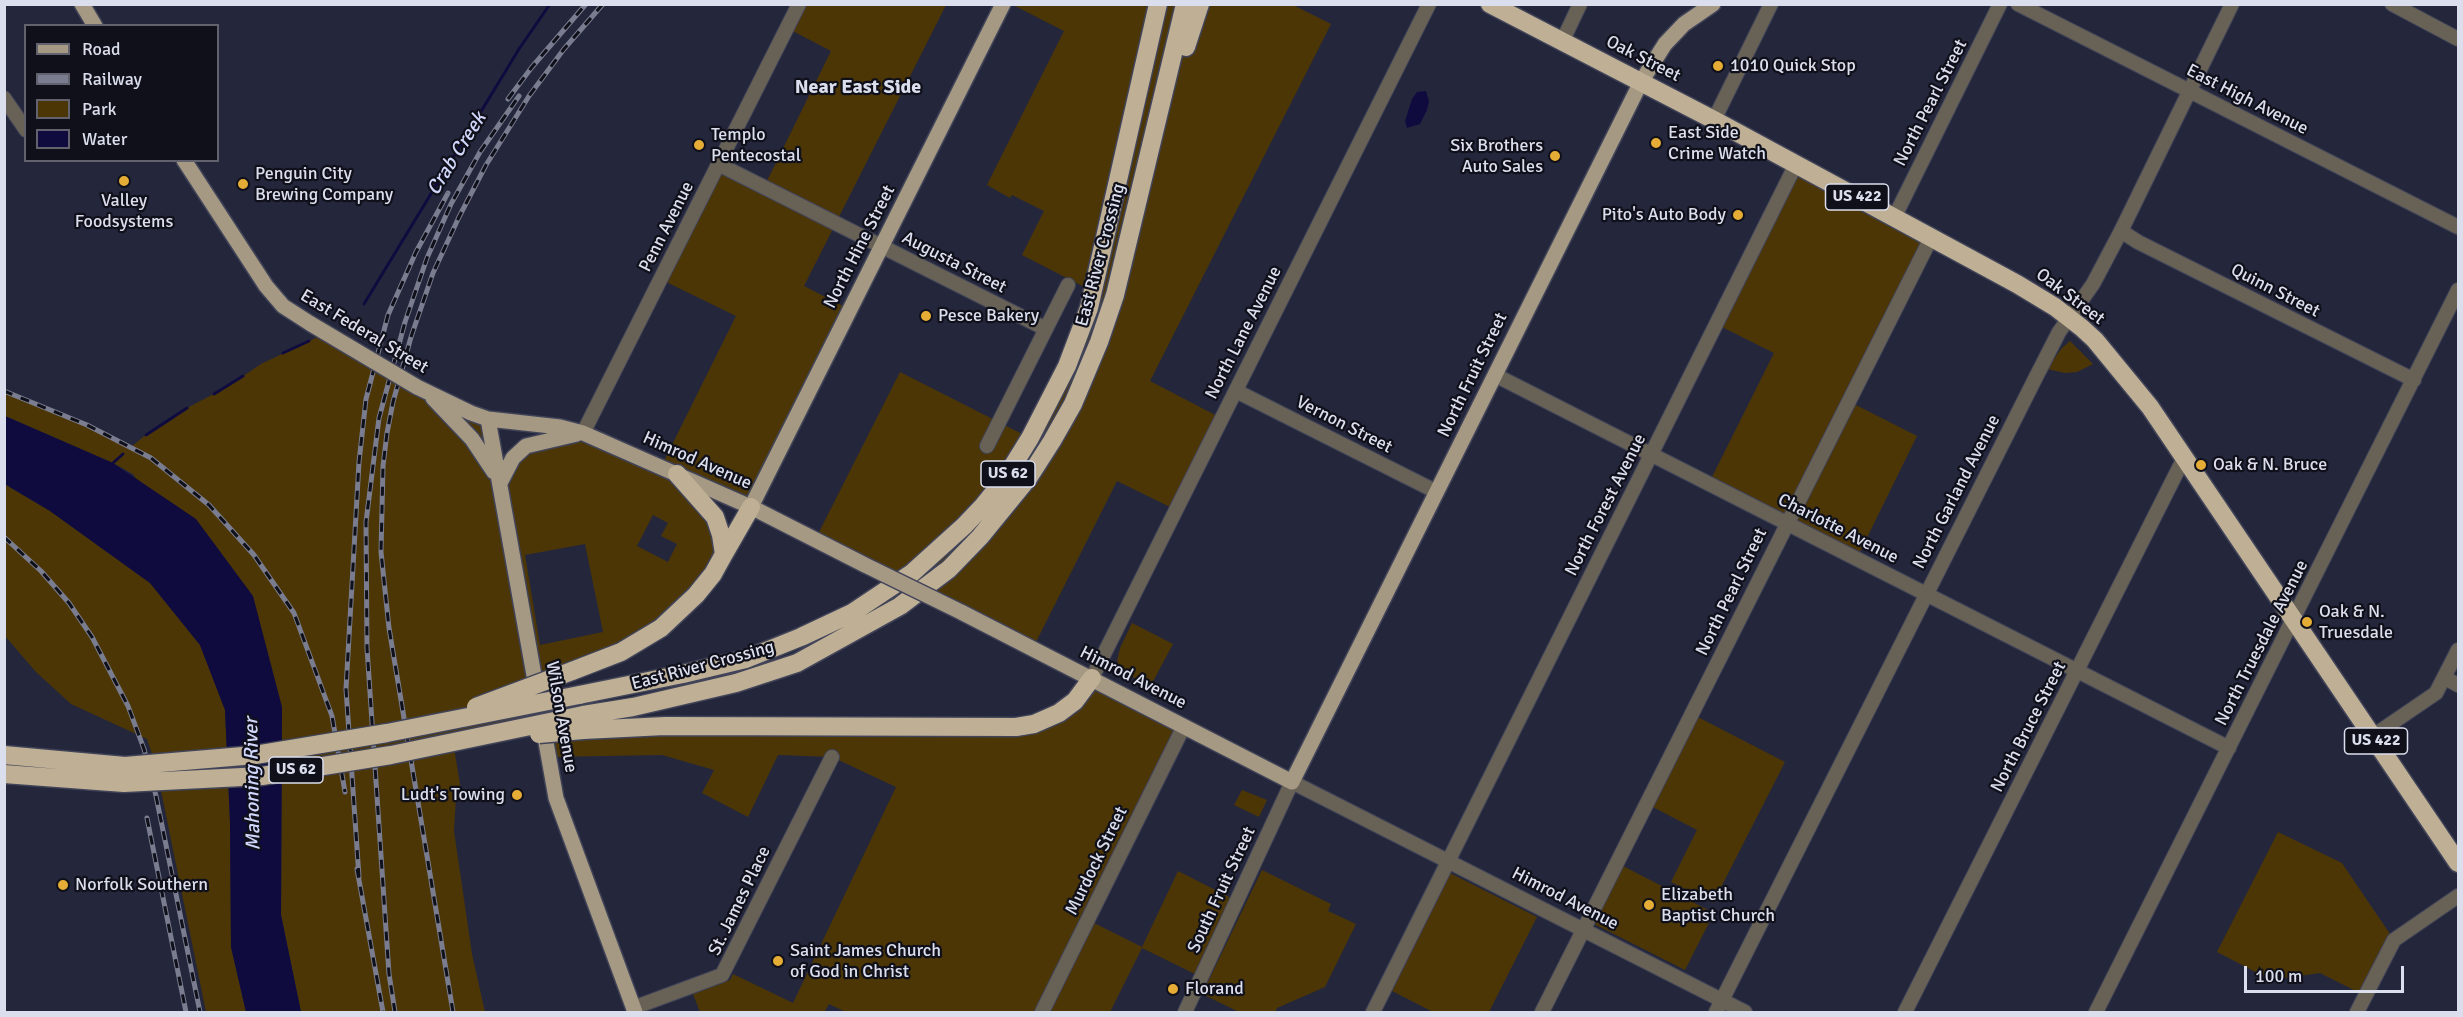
<!DOCTYPE html>
<html>
<head>
<meta charset="utf-8">
<style>
  body { margin:0 }
  #map { position:relative; width:2463px; height:1017px; overflow:hidden; background:#24273c; font-family:Signika,sans-serif }
  canvas { display:block }
  .frame { position:absolute; inset:0; border:6px solid #dbdeed; pointer-events:none }
  .legend { position:absolute; left:24px; top:24px; width:195px; height:138px; box-sizing:border-box; background:#0f101a; border:2px solid #61626e; margin:0; padding:8px 10px; list-style:none; font-size:18px; color:#dbdeed }
  .legend li { display:flex; align-items:center; gap:12px; height:30px }
  .legend b { width:30px; border:2px solid #61626e }
  .scale { position:absolute; left:2244px; top:966px; width:160px; height:27px; box-sizing:border-box; border:3px solid #dbdeed; border-top:0; padding-left:8px; font-size:18px; line-height:21px; white-space:nowrap; color:#dbdeed; -webkit-text-stroke:4px #0f101a; paint-order:stroke }
</style>
</head>
<body>
<div id="map">
<canvas width="2463" height="1017"></canvas>
<div class="frame"></div>
<ul class="legend">
<li><b style="height:8px;background:#a59983"></b>Road</li>
<li><b style="height:8px;background:#7a7d8f"></b>Railway</li>
<li><b style="height:16px;background:#4c3606"></b>Park</li>
<li><b style="height:16px;background:#0f0b3f"></b>Water</li>
</ul>
<div class="scale">100 m</div>
</div>
<script>
const ctx = document.querySelector('canvas').getContext('2d');
ctx.lineJoin = 'round';
function paint(path, color) {
  ctx.fillStyle = color;
  ctx.fill(path, 'evenodd');
}
function poly(rows) {
  const path = new Path2D();
  for (const r of rows) {
    path.moveTo(r[0], r[1]);
    for (let i = 2; i < r.length; i += 2) path.lineTo(r[i], r[i + 1]);
  }
  return path;
}
function strokePath(path, color, width, dash) {
  ctx.strokeStyle = color;
  ctx.lineWidth = width;
  ctx.lineCap = dash ? 'butt' : 'round';
  ctx.setLineDash(dash || []);
  ctx.stroke(path);
}
function drawText(font, color, halo, rows, align = 'center') {
  ctx.font = font + ' Signika,sans-serif';
  ctx.lineWidth = 4.5;
  ctx.setLineDash([]);
  ctx.textBaseline = 'middle';
  ctx.strokeStyle = halo;
  ctx.fillStyle = color;
  for (const [text, x, y, turn = 0] of rows) {
    ctx.save();
    ctx.translate(x, y);
    ctx.rotate((+turn || 0) * Math.PI / 180);
    ctx.textAlign = isNaN(turn) ? turn : align;
    if (halo) ctx.strokeText(text, 0, 0);
    ctx.fillText(text, 0, 0);
    ctx.restore();
  }
}
paint(poly([
  [799,5,946,5,804,286,851,310,751,507,679,475,710,511,724,555,661,628,536,684,542,723,1035,724,1092,678,1184,726,1088,920,1142,947,1178,871,1237,901,1201,977,1142,948,1110,1012,846,1012,829,1004,825,1011,821,1012,700,1012,693,994,730,980,733,974,793,1003,896,787,832,757,778,755,748,817,702,793,714,770,662,755,548,757,546,733,453,742,462,796,456,797,454,831,472,954,485,1012,301,1012,281,915,282,707,133,474,113,463,5,416,4,391,87,425,131,447,149,432,187,408,227,387,261,364,326,333,488,419,500,482,513,458,583,433,661,467,736,316,660,279,718,164,764,187,831,51,787,28],
  [653,515,668,523,661,536,677,544,668,562,637,546],
  [585,544,603,632,540,645,525,555],
  [1013,5,1293,5,1331,24,1150,381,1221,418,1176,510,1117,481,1033,648,815,540,900,372,1030,438,1092,291,1022,255,1044,211,1012,195,1010,198,987,185,1064,31],
  [1796,164,1931,238,1848,401,1917,436,1857,558,1709,483,1774,353,1716,324],
  [2070,341,2093,364,2077,372,2065,373,2047,369,2061,349],
  [4,484,50,511,150,583,200,645,225,710,230,822,231,947,246,1012,206,1012,156,766,147,739,71,704,36,672,5,636],
  [1132,623,1173,644,1150,687,1121,670,1117,661,1120,648],
  [1692,714,1785,762,1713,903,1671,882,1697,830,1647,804],
  [1242,790,1267,800,1259,817,1234,805],
  [2278,832,2342,863,2394,940,2366,996,2320,973,2271,980,2217,952],
  [1623,866,1714,913,1685,970,1594,924],
  [1262,870,1331,904,1328,911,1356,924,1325,987,1277,1008,1275,1012,1239,1012,1202,994],
  [1450,873,1537,917,1489,1012,1433,1012,1392,991]
]), '#4c3606');
paint(poly([
  [1426,91,1429,101,1427,110,1420,124,1407,128,1405,121,1412,99,1417,92],
  [5,416,113,463,196,519,253,596,282,707,281,915,301,1012,246,1012,231,947,230,822,225,710,200,645,150,583,50,511,5,484]
]), '#0f0b3f');
strokePath(poly([
  [364,304,519,49,550,4],
  [283,353,309,341],
  [214,394,243,376],
  [146,435,187,408],
  [113,463,123,454]
]), '#0f0b3f', 3);
const minor = poly([
  [2018,4,2458,227],
  [2392,4,2458,39],
  [1562,42,1580,4],
  [4,98,26,130],
  [1714,120,1771,4],
  [718,164,1046,329],
  [1894,218,2000,4],
  [2121,231,2138,242,2414,380],
  [1495,375,2229,748],
  [1236,391,1437,492],
  [583,433,799,4],
  [987,446,1068,285],
  [1092,678,1429,4],
  [2445,678,2458,685],
  [2373,736,2436,693,2458,650],
  [633,1008,722,975,832,757],
  [1042,1012,1184,726],
  [1185,1012,1292,782,1745,1012],
  [1373,1012,1796,164],
  [1542,1012,1931,238],
  [1716,1012,2036,377,2059,332,2093,284,2121,231,2232,4],
  [1905,1012,2184,458],
  [2096,1012,2458,290],
  [2357,1012,2394,940,2458,896]
]);
const major = poly([
  [82,4,95,26],
  [184,160,266,286,283,306,311,324],
  [417,387,471,413,488,419,560,427,583,433,751,507,865,565],
  [433,398,472,439,494,472],
  [488,419,556,798,635,1012],
  [500,483,513,458,526,446,577,434],
  [751,507,1003,4],
  [961,612,1292,782,1641,82,1665,44,1684,24,1713,4]
]);
const highway = poly([
  [1490,4,1714,120,2017,284,2055,307,2082,328,2095,340,2150,407,2458,863],
  [1186,47,1200,4],
  [724,554,751,507],
  [572,671,621,652,661,628,696,595,713,574,724,554,721,535,715,517,677,474],
  [579,695,683,674,746,659,801,637,852,613,912,573,964,526,983,506,1004,480,1030,438,1067,366,1089,308,1158,4],
  [583,715,633,707,736,683,797,663,900,606,949,569,980,537,1029,477,1052,441,1073,404,1099,342,1115,295,1185,4],
  [583,730,665,726,1016,727,1034,724,1059,713,1075,701,1092,678]
]);
strokePath(minor, '#414458', 16);
strokePath(major, '#414458', 18);
strokePath(highway, '#414458', 21);
strokePath(minor, '#676156', 14);
strokePath(major, '#a59983', 15);
strokePath(highway, '#beaf95', 18);
const rail = poly([
  [508,99,532,67,586,4],
  [4,391,87,425,151,458,209,505,254,555,294,613,332,716,345,792],
  [4,537,41,571,69,603,92,637,128,706,144,749,156,796,200,1012],
  [147,818,186,1012],
  [357,869,383,1012],
  [359,877,346,689,359,462,366,399,388,315,416,252,448,193],
  [395,1012,389,974,367,648,366,522,379,418,405,322,427,258,451,204,480,152,519,96],
  [453,1012,389,628,381,552,383,466,387,433,393,402,411,337,433,273,459,217,486,165,529,96,564,49,603,4]
]);
strokePath(rail, '#7a7d8f', 5);
strokePath(rail, '#0f101a', 3, [9]);
const majorBridge = poly([
  [311,324,417,387],
  [865,565,961,612]
]);
const highwayBridge = poly([
  [476,707,572,671],
  [539,734,583,730],
  [4,755,125,766,255,755,387,733,579,695],
  [4,774,124,783,262,776,391,755,583,715]
]);
strokePath(majorBridge, '#414458', 18, []);
strokePath(highwayBridge, '#414458', 21, []);
strokePath(majorBridge, '#a59983', 15);
strokePath(highwayBridge, '#beaf95', 18);
for (const [x, y, r, color] of [
  [1718,66,6,"#e6ad36"],
  [1656,143,6,"#e6ad36"],
  [699,145,6,"#e6ad36"],
  [1555,156,6,"#e6ad36"],
  [124,181,6,"#e6ad36"],
  [243,184,6,"#e6ad36"],
  [1738,215,6,"#e6ad36"],
  [926,316,6,"#e6ad36"],
  [2201,465,6,"#e6ad36"],
  [2307,622,6,"#e6ad36"],
  [517,795,6,"#e6ad36"],
  [63,885,6,"#e6ad36"],
  [1649,905,6,"#e6ad36"],
  [778,961,6,"#e6ad36"],
  [1173,989,6,"#e6ad36"]
]) {
  const dot = new Path2D();
  dot.arc(x, y, r, 0, 2 * Math.PI);
  ctx.fillStyle = color;
  ctx.fill(dot);
  strokePath(dot, '#0f101a', 2);
}
for (const [x, y, w] of [
  [1857,197,63],
  [1008,474,54],
  [2376,741,63],
  [296,770,54]
]) {
  const box = new Path2D();
  box.roundRect(x - w / 2, y - 13, w, 26, 4.5);
  ctx.fillStyle = '#0f101a';
  ctx.fill(box);
  strokePath(box, '#dbdeed', 1.5);
}
drawText('bold 16px', '#dbdeed', null, [
  ["US 422",1857,197],
  ["US 62",1008,474],
  ["US 422",2376,741],
  ["US 62",296,770]
]);
drawText('18px', '#dbdeed', '#0f101a', [
  ["Oak Street",1643,59,27],
  ["East High Avenue",2247,100,27],
  ["North Pearl Street",1931,103,-63],
  ["Penn Avenue",667,227,-63],
  ["North Hine Street",860,247,-63],
  ["East River Crossing",1101,255,-75],
  ["Augusta Street",954,263,27],
  ["Quinn Street",2275,291,27],
  ["Oak Street",2070,297,37],
  ["East Federal Street",364,332,31],
  ["North Lane Avenue",1244,333,-63],
  ["North Fruit Street",1473,375,-64],
  ["Vernon Street",1344,425,27],
  ["Himrod Avenue",697,461,24],
  ["North Garland Avenue",1957,492,-63],
  ["North Forest Avenue",1606,505,-63],
  ["Charlotte Avenue",1838,529,27],
  ["North Pearl Street",1732,592,-64],
  ["North Truesdale Avenue",2262,643,-63],
  ["East River Crossing",703,666,-15],
  ["Himrod Avenue",1133,678,27],
  ["Wilson Avenue",561,717,80],
  ["North Bruce Street",2029,727,-63],
  ["Murdock Street",1097,861,-64],
  ["South Fruit Street",1222,890,-65],
  ["Himrod Avenue",1565,899,27],
  ["St. James Place",740,901,-64]
]);
drawText('18px', '#dbdeed', '#0f101a', [
  ["1010 Quick Stop",1730,66],
  ["East Side",1668,133],
  ["Crime Watch",1668,154],
  ["Templo",711,135],
  ["Pentecostal",711,156],
  ["Six Brothers",1543,146,"right"],
  ["Auto Sales",1543,167,"right"],
  ["Penguin City",255,174],
  ["Brewing Company",255,195],
  ["Valley",124,201,"center"],
  ["Foodsystems",124,222,"center"],
  ["Pito's Auto Body",1726,215,"right"],
  ["Pesce Bakery",938,316],
  ["Oak & N. Bruce",2213,465],
  ["Oak & N.",2319,612],
  ["Truesdale",2319,633],
  ["Ludt's Towing",505,795,"right"],
  ["Norfolk Southern",75,885],
  ["Elizabeth",1661,895],
  ["Baptist Church",1661,916],
  ["Saint James Church",790,951],
  ["of God in Christ",790,972],
  ["Florand",1185,989]
], 'left');
drawText('bold 20px', '#dbdeed', '#0f101a', [
  ["Near East Side",858,88]
]);
drawText('italic 20px', '#d1d7fb', '#0f101a', [
  ["Crab Creek",457,154,-58],
  ["Mahoning River",253,784,-91]
]);
</script>
</body>
</html>
